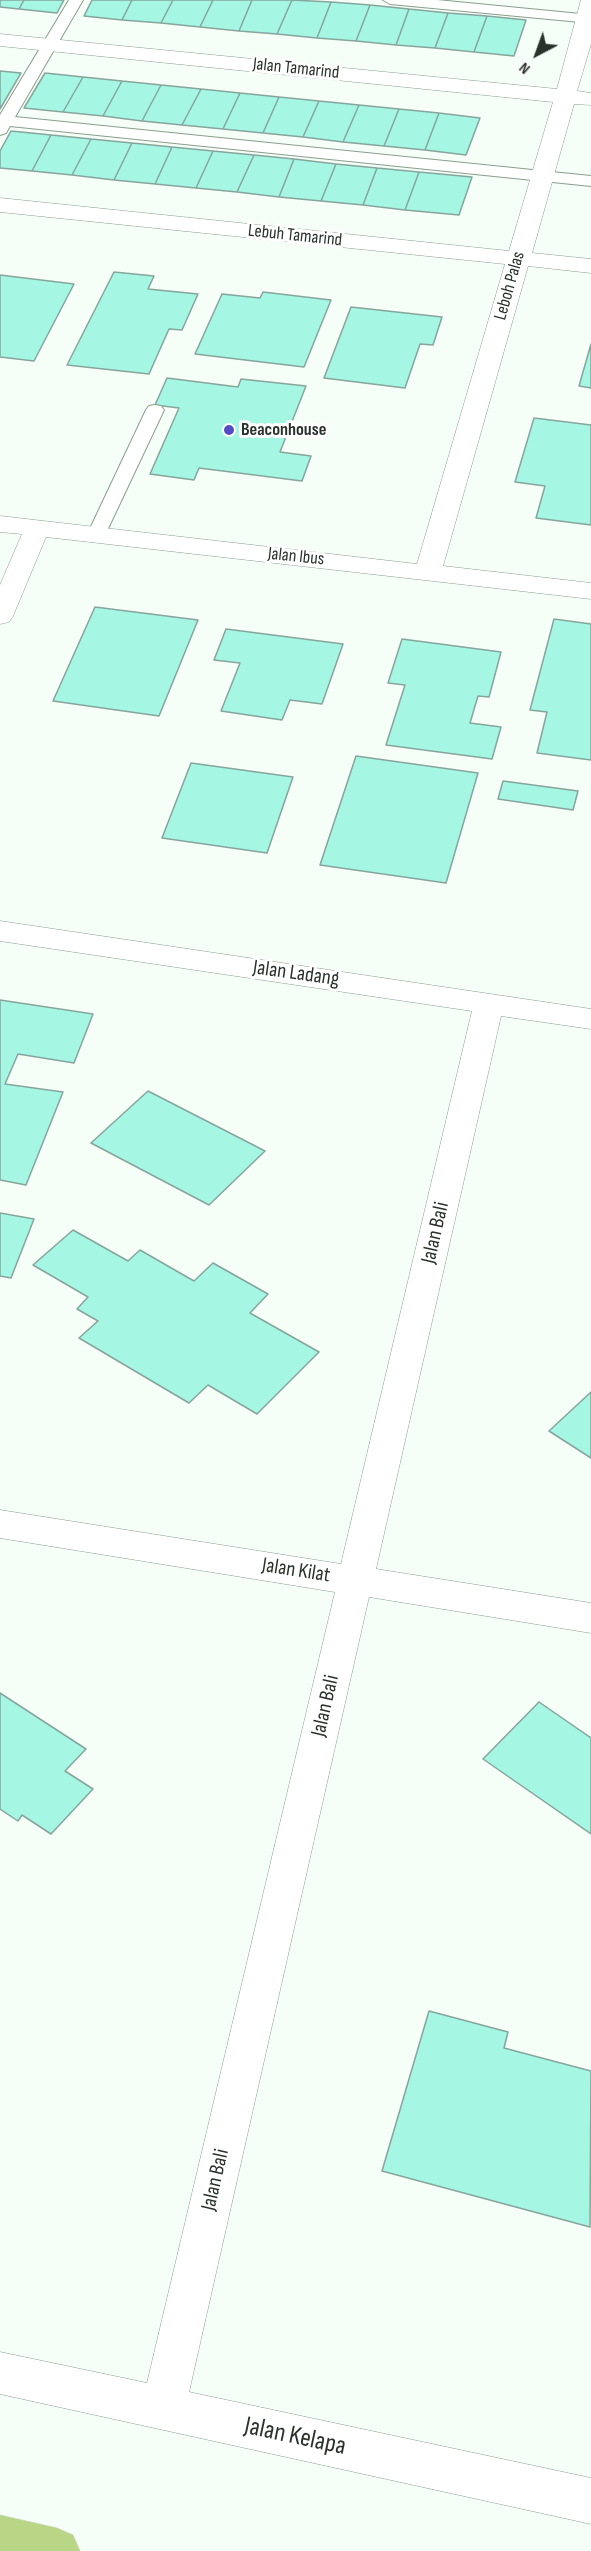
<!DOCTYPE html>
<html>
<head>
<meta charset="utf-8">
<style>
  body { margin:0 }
  #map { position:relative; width:591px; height:2551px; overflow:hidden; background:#f5fef7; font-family:"Sofia Sans Condensed",sans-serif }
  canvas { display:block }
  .north { position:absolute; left:507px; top:24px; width:60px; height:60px; -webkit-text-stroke:4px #fff; paint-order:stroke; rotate:221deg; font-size:16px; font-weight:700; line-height:24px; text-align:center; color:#29322b }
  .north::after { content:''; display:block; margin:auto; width:21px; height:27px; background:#29322b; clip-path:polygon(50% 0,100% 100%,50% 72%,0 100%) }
</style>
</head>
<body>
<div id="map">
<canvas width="591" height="2551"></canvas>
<div class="north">N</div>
</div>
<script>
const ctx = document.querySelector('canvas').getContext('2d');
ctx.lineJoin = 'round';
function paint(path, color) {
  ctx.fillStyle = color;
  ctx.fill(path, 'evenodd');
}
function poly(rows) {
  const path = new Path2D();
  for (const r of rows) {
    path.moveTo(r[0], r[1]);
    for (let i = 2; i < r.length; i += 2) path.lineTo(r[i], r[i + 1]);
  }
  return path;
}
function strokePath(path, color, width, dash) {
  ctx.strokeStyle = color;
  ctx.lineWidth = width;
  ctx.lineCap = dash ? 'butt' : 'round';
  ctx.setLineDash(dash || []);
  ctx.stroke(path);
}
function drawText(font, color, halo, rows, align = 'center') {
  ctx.font = font + ' "Sofia Sans Condensed",sans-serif';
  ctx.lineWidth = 6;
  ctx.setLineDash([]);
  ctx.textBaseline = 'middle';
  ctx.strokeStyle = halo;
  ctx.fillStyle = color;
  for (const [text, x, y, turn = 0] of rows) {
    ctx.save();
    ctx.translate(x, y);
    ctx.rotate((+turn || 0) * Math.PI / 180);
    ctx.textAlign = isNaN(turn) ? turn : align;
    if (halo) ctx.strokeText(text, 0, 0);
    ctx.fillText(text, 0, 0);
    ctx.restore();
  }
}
const building = poly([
  [0,0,24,0,19,9,0,7,0,0],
  [24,0,64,0,57,13,19,9,24,0],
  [92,0,132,0,122,20,84,16,92,0],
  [132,0,173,0,161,23,122,20,132,0],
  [173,0,213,0,200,27,161,23,173,0],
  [213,0,252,0,239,31,200,27,213,0],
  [252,0,292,0,277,34,239,31,252,0],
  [292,0,331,2,317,38,277,34,292,0],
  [331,2,370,5,356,41,317,38,331,2],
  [370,5,409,9,396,45,356,41,370,5],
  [409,9,448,13,435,48,396,45,409,9],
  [448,13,487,16,474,52,435,48,448,13],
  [487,16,526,20,514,56,474,52,487,16],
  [0,71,21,73,0,109,0,71],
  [45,73,83,77,63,112,24,108,45,73],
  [83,77,122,81,103,116,63,112,83,77],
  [122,81,161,85,142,121,103,116,122,81],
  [161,85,201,89,182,125,142,121,161,85],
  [201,89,240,93,223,129,182,125,201,89],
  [240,93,279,97,263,133,223,129,240,93],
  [279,97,319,101,303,137,263,133,279,97],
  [319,101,359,105,343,142,303,137,319,101],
  [359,105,399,109,384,146,343,142,359,105],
  [399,109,439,113,425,150,384,146,399,109],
  [439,113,480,118,466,155,425,150,439,113],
  [11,131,51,135,32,171,0,168,0,151,11,131],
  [51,135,91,139,72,175,32,171,51,135],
  [91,139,132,143,114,180,72,175,91,139],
  [132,143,172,147,155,184,114,180,132,143],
  [172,147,213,151,196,188,155,184,172,147],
  [213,151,254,155,237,192,196,188,213,151],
  [254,155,294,159,279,197,237,192,254,155],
  [294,159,336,164,321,201,279,197,294,159],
  [336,164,377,168,363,205,321,201,336,164],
  [377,168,419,172,405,210,363,205,377,168],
  [419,172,472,177,459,215,405,210,419,172],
  [114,272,154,276,148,289,198,294,182,330,169,329,149,374,67,365,114,272],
  [0,275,74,284,34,361,0,357,0,275],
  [263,292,331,300,304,367,195,354,222,294,260,298,263,292],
  [351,307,442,317,433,345,420,344,405,388,324,378,351,307],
  [591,344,591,388,579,386,591,344],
  [167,378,238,387,241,379,306,386,280,452,311,456,302,481,199,468,194,480,150,474,179,408,155,405,167,378],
  [534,418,591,425,591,525,536,518,545,486,515,482,534,418],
  [95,607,198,620,159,716,53,701,95,607],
  [554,619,591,624,591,760,537,753,547,712,530,710,554,619],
  [226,629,343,644,322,704,290,700,282,720,221,711,240,663,214,660,226,629],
  [402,639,501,652,489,697,478,696,470,723,501,727,492,759,386,745,405,685,388,683,402,639],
  [356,756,478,773,446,883,320,865,356,756],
  [191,763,293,777,267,853,162,838,191,763],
  [503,781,578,791,573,810,498,799,503,781],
  [0,1000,93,1014,74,1063,18,1054,5,1084,63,1092,26,1185,0,1180,0,1000],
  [148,1091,265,1151,209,1205,91,1143,148,1091],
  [0,1213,34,1219,11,1278,0,1276,0,1213],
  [73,1230,128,1261,140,1250,194,1281,213,1263,268,1294,250,1313,319,1352,257,1414,208,1385,189,1403,79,1338,98,1321,77,1309,88,1297,33,1265,73,1230],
  [591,1392,591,1458,549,1431,591,1392],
  [0,1693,86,1749,65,1771,93,1789,51,1834,22,1815,18,1821,0,1809,0,1693],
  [539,1702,591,1738,591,1834,483,1759,539,1702],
  [429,2011,508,2032,504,2048,591,2071,590,2227,382,2171,429,2011]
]);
paint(building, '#a5f7e4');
strokePath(building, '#86a59d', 1.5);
const service = poly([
  [69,0,83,0,15,117,591,176,591,186,10,126,6,133,0,135,0,115,69,0],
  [383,0,437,0,591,15,591,23,390,4,383,0],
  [155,405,161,406,164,410,105,535,103,539,96,541,89,539,87,535,146,410,149,406,155,405]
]);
const minor = poly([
  [581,0,591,0,591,44,577,91,591,93,591,105,574,104,532,253,591,259,591,273,528,266,443,566,591,583,591,599,46,537,13,616,9,622,0,624,0,585,22,534,0,532,0,516,417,564,505,264,0,212,0,198,509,251,553,102,0,46,0,34,557,89,581,0],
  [0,921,591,1009,591,1029,501,1016,376,1569,591,1603,591,1633,369,1597,189,2392,591,2478,591,2524,0,2394,0,2352,147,2383,335,1592,0,1538,0,1510,341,1564,472,1011,0,941,0,921]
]);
const trunk = poly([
  [0,2515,57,2528,73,2535,80,2551,0,2551,0,2515]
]);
strokePath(service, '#899f8d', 2);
strokePath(minor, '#899f8d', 1);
strokePath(trunk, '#d8dad9', 1);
paint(service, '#fff');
paint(minor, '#fff');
paint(trunk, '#b8d686');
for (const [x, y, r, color] of [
  [229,430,6,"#544cc3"]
]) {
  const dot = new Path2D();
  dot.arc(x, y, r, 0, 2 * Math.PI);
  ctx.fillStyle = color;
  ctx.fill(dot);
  strokePath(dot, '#fff', 2);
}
drawText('18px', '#29322b', '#fff', [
  ["Jalan Tamarind",296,69,6],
  ["Lebuh Tamarind",295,236,6],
  ["Leboh Palas",510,286,-74],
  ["Jalan Ibus",296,557,6]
]);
drawText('bold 18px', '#29322b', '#fff', [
  ["Beaconhouse",241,430]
], 'left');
drawText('21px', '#29322b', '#fff', [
  ["Jalan Ladang",296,974,8],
  ["Jalan Bali",436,1233,-77],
  ["Jalan Kilat",296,1571,9],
  ["Jalan Bali",326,1706,-77],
  ["Jalan Bali",216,2180,-77]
]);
drawText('26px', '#29322b', '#fff', [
  ["Jalan Kelapa",295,2437,12]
]);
</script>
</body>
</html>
